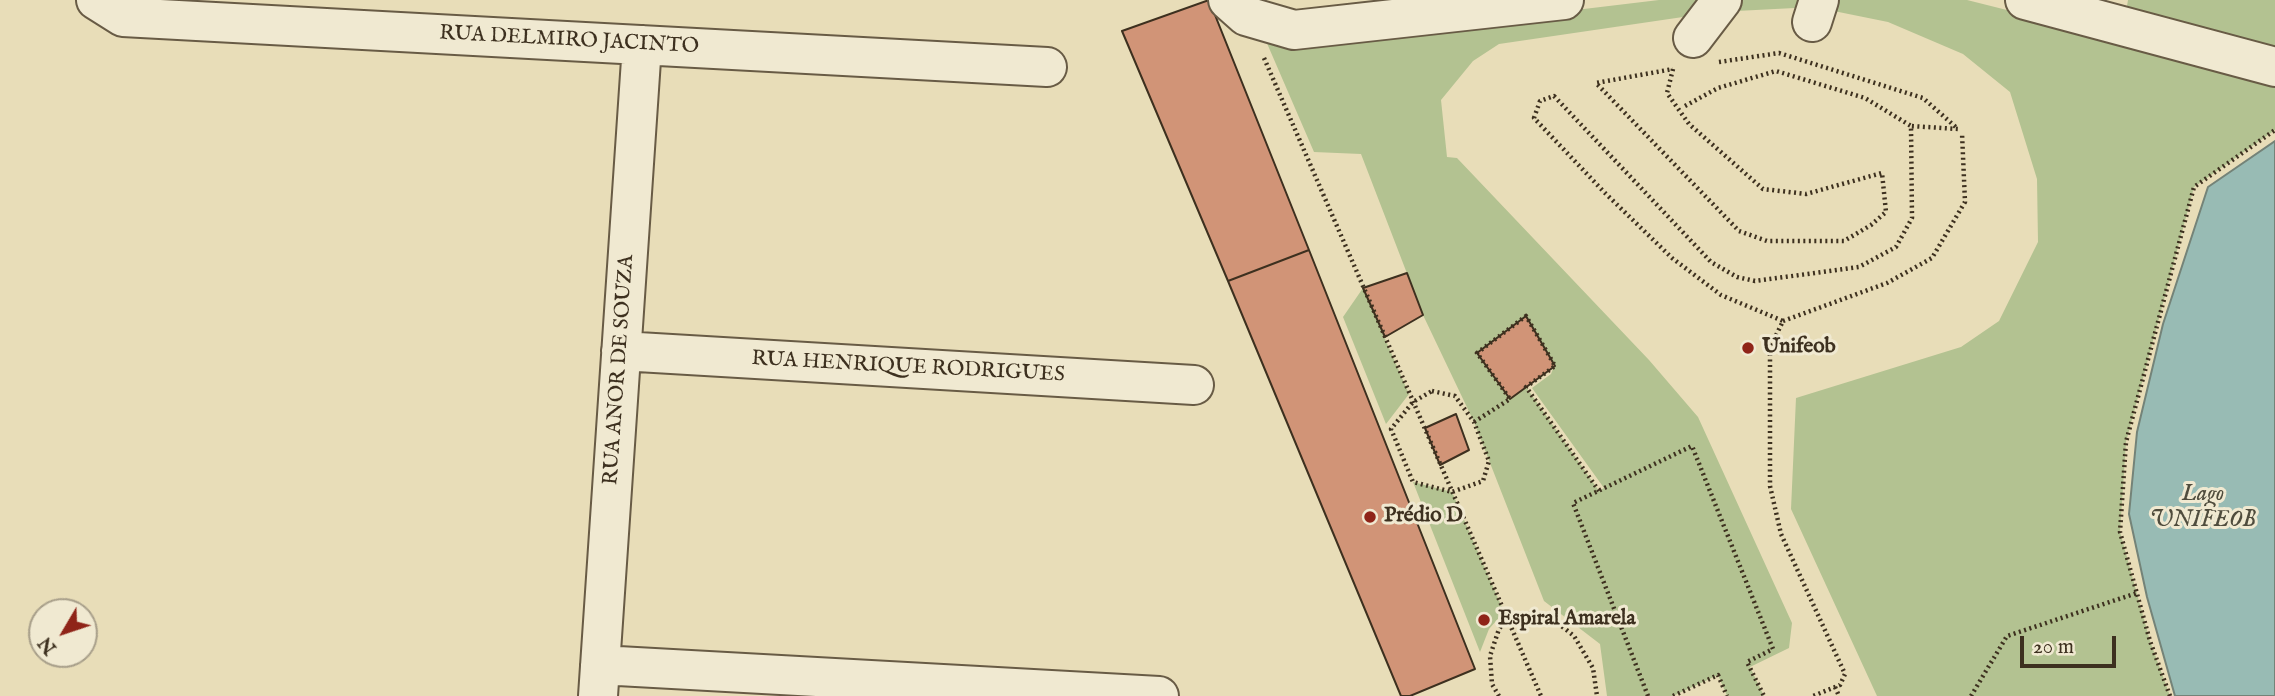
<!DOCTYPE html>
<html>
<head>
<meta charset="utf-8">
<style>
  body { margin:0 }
  #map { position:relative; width:2275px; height:696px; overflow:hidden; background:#e8ddb8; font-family:"IM FELL English",serif }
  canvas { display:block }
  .north { position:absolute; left:28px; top:598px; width:70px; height:70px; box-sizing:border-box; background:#f0e9d1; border:2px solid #a89f8a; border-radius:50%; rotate:231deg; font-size:19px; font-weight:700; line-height:28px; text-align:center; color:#3d301f }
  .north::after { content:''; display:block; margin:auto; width:24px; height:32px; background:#8f2418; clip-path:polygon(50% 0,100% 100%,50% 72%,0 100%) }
  .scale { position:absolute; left:2020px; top:636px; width:96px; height:32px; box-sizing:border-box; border:4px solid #3d301f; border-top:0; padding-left:9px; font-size:21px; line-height:24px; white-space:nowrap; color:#3d301f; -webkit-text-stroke:5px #f0e9d1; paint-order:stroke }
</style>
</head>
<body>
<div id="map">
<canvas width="2275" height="696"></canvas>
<div class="north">N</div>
<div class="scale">20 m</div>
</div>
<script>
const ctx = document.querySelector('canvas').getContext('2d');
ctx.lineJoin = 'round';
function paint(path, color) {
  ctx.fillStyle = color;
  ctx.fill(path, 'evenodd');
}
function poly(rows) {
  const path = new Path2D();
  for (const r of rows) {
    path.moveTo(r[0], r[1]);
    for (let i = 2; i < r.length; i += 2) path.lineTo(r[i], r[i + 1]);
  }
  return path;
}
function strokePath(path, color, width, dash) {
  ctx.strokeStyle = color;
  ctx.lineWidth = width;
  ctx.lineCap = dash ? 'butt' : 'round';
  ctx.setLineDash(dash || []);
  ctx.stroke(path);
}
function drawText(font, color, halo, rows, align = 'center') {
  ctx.font = font + ' "IM FELL English",serif';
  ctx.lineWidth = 6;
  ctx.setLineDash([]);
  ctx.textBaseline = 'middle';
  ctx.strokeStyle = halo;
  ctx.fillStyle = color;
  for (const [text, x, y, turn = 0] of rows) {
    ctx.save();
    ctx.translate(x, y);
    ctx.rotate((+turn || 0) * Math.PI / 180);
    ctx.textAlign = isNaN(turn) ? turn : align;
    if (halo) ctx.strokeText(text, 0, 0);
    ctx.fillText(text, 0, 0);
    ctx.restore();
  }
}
paint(poly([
  [1659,0,1967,0,2222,64,2275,81,2275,130,2194,187,2126,442,2120,532,2150,641,2170,696,1877,696,1791,509,1796,398,1961,347,1999,321,2038,242,2037,179,2010,92,1963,54,1888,22,1814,7,1717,12,1499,44,1473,61,1441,100,1447,157,1457,158,1649,360,1698,417,1792,623,1789,648,1750,667,1764,696,1727,696,1718,675,1673,696,1607,696,1600,644,1544,601,1474,422,1423,315,1361,154,1314,152,1266,41,1417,29],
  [1526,316,1554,366,1551,374,1532,388,1604,488,1599,491,1526,387,1510,398,1478,354],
  [2128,0,2275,0,2275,54,2126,12],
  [1363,288,1409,394,1386,424,1343,317],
  [1413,482,1452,492,1504,612,1489,629,1480,652]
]), '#b3c291');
const water = poly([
  [2275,141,2275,696,2175,696,2147,597,2129,514,2137,432,2163,324,2208,187,2275,141]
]);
paint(water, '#98bbb4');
strokePath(water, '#748378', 2);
const building = poly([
  [1209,0,1309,250,1228,281,1122,31,1209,0],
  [1309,250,1475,669,1410,696,1401,696,1228,281,1309,250],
  [1407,273,1423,315,1385,337,1363,288,1407,273],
  [1526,316,1555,366,1510,399,1477,353,1526,316],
  [1456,414,1469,450,1440,465,1425,428,1456,414]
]);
paint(building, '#d19477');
strokePath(building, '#3d301f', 2);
const minor = poly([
  [96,0,123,17,1047,67],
  [1228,0,1246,16,1294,30,1564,0],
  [2025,0,2275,67],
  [1812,22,1819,0],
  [1693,38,1722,0],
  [621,351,1194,385],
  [600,665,1159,696],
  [598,696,642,45]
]);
strokePath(minor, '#685b45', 42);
strokePath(poly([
  [1264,58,1541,696],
  [1719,62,1779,53,1923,98,1958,129,1911,126],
  [1673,69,1667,93,1689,124,1763,189,1806,194,1882,173,1886,212,1871,225,1844,241,1767,241,1739,231,1596,83,1673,69],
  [1685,106,1718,88,1776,71,1865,98,1911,126,1912,218,1896,247,1859,267,1755,281,1737,277,1711,262,1554,96,1540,101,1534,118,1604,192,1672,258,1721,295,1783,321,1770,348,1770,486,1781,534,1845,674,1840,685,1813,696],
  [1783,321,1887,283,1932,258,1965,202,1962,133],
  [1432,391,1455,396,1474,422,1489,461,1483,481,1452,492,1413,482,1391,429,1413,402,1432,391],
  [1474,422,1510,399,1477,353,1526,316,1555,366,1526,387,1599,491],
  [1835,687,1839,696],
  [1499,696,1492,684,1490,656,1499,629,1507,619,1525,613,1549,616,1574,636,1593,668,1597,696],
  [1648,696,1573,503,1692,446,1773,649,1747,662,1764,696],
  [1673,696,1718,675,1727,696],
  [1971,696,2007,636,2137,593],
  [2170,696,2150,641,2120,532,2126,442,2194,187,2275,130]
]), '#3d301f', 4.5, [2, 3.5]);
strokePath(minor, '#f0e9d1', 38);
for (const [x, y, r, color] of [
  [1748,348,7,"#8f2418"],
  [1370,517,7,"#8f2418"],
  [1484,620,7,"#8f2418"]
]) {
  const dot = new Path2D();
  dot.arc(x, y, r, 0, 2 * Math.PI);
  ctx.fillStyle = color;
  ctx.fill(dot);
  strokePath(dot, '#f0e9d1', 2.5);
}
drawText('21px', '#3d301f', '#f0e9d1', [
  ["RUA DELMIRO JACINTO",569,41,3],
  ["RUA HENRIQUE RODRIGUES",908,368,3],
  ["RUA ANOR DE SOUZA",620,370,-86]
]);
drawText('bold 21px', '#3d301f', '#f0e9d1', [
  ["Unifeob",1762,348],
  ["Prédio D",1384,517],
  ["Espiral Amarela",1498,620]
], 'left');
drawText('italic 23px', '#4f4c3d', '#f0e9d1', [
  ["Lago",2203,495],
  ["UNIFEOB",2203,521]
]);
</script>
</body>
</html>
